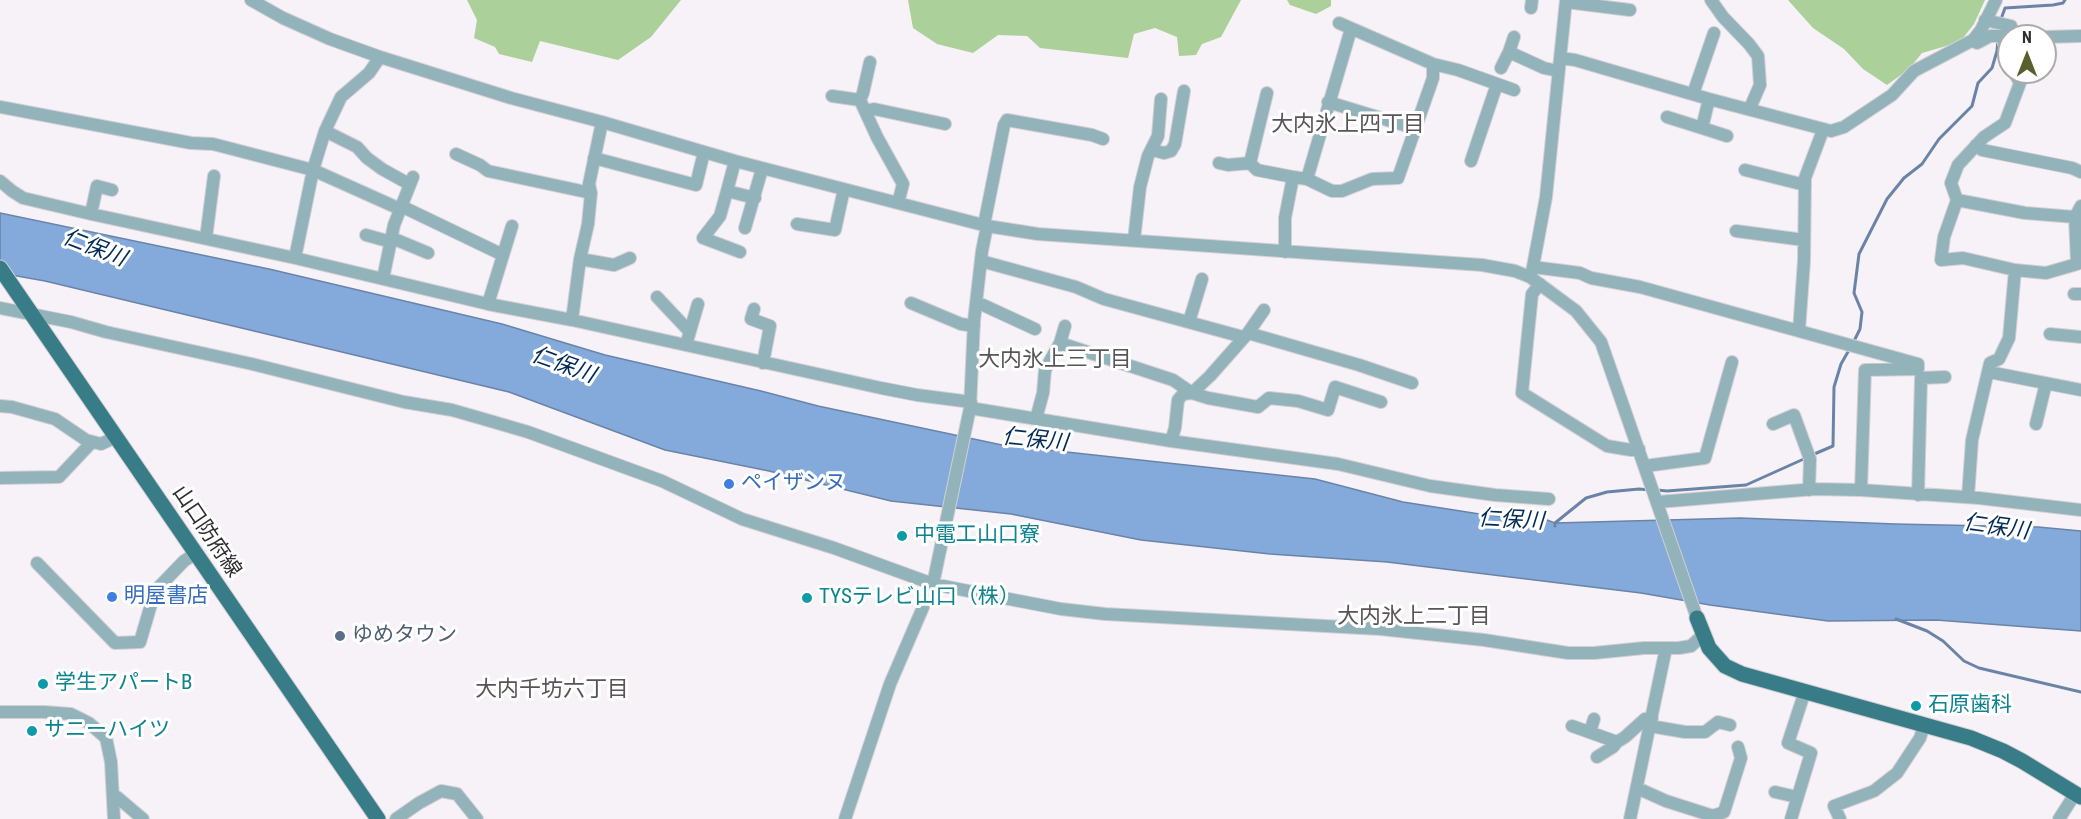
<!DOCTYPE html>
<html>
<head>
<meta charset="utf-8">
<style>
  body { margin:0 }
  #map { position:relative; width:2081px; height:819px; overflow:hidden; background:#f7f2f7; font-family:"Roboto Condensed",sans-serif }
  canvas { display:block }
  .north { position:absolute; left:1997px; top:24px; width:60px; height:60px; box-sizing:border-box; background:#fff; border:2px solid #acabac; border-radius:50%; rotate:0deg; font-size:16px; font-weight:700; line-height:24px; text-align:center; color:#2f2d2f }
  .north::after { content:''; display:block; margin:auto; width:21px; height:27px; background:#5a5f2d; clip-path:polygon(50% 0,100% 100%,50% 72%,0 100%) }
</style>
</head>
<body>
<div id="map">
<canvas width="2081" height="819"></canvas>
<div class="north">N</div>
</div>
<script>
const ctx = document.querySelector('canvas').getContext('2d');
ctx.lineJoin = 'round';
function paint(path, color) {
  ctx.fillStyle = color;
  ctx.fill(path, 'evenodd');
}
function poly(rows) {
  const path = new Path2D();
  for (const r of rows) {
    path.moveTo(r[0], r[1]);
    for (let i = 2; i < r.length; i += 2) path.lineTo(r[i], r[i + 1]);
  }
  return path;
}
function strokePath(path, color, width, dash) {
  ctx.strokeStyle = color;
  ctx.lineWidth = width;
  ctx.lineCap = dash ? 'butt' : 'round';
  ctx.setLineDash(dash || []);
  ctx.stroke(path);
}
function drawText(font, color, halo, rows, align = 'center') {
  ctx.font = font + ' "Roboto Condensed","Noto Sans JP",sans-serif';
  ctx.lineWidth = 6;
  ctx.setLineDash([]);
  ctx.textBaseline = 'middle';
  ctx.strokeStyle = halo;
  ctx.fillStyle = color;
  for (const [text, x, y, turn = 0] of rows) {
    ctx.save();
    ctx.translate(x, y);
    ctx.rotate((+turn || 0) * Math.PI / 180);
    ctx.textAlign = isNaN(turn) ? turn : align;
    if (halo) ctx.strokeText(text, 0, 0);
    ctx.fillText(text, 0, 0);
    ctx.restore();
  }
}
paint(poly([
  [467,0,681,0,651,37,618,60,540,41,532,62,499,54,495,47,474,38,477,20],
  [908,0,1241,0,1221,37,1202,44,1196,55,1179,56,1177,37,1155,28,1134,34,1128,58,1040,48,1027,36,998,35,973,53,937,44,913,28],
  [1287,0,1331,0,1331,6,1316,14,1290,5],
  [1788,0,1985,0,1974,24,1960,42,1922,53,1909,69,1887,85,1863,69,1844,49,1813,28]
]), '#abd09a');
const water = poly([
  [0,213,269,269,502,324,605,355,761,391,818,406,1002,445,1315,479,1403,502,1486,515,1547,520,1555,523,1740,518,1895,524,2038,527,2081,531,2081,631,1936,620,1828,621,1710,605,1641,593,1387,562,1270,554,1141,540,1011,514,891,501,769,471,665,450,509,392,45,281,0,273,0,213]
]);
paint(water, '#83aadb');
strokePath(water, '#6a84a7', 1.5);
strokePath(poly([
  [2000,22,2005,8,2053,5,2063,3,2065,0],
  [1854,341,1860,329,1862,312,1854,293,1859,254,1887,199,1904,178,1922,164,1939,139,1972,106,1978,83,1992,68,1997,51,1998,40],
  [1812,455,1833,446,1834,387,1841,364,1849,350],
  [1657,490,1667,491,1746,485,1806,458],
  [1555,526,1555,523,1586,498,1607,492,1639,489,1650,490],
  [1896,619,1927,631,1943,641,1964,661,1979,668,2081,692]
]), '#6a84a7', 3);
const minor = poly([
  [251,0,283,18,330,39,380,57,511,98,602,122,735,161,987,226,1038,234,1482,265,1515,271,1530,277,1576,311,1601,342,1697,618],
  [1711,0,1723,17,1749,44,1758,56,1760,85,1750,108],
  [1566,2,1630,10],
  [1531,8,1532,0],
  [1985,20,2011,26,2013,36],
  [1514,37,1509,52,1544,68,1558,71],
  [2045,37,2081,36],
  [1973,40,1977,43,1990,36,2002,36,2009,61],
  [1560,58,1575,60,1709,99,1831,131,1844,127,1892,95,1914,71,1973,40,1981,30,1996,0],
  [870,62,863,93,860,100,877,137,903,184,898,203],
  [1433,64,1458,70,1514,90],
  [1501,68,1509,52],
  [2014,72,2020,83,2005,123,1984,137,1958,165,1951,183,1957,200,1944,237,1941,260,1963,258,2015,270,2046,273,2077,264,2075,217,2081,206],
  [1267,93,1250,163,1257,170,1293,177,1285,218,1285,252],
  [1693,94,1714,33],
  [832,96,860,100],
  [1709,99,1702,128,1727,136],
  [1328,102,1417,129],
  [0,107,191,143,213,144,313,170,400,209],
  [865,111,874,109,945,124],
  [1667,117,1702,128],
  [325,131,357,147,367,158,382,169,409,184],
  [1976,145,1982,150,2072,168,2081,172],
  [1152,150,1164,153,1171,151,1175,144,1184,91],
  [456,154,480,165,488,171,591,193],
  [594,158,696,185,704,152],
  [735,161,727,191,755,198],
  [1471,161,1497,84],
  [1219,163,1228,165,1250,163],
  [1745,170,1805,185],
  [1293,177,1307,179,1332,191,1342,191,1372,179,1398,178,1433,78,1433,64,1339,23],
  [1307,179,1351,29],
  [0,181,12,191,23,198,91,214,295,258,488,304,572,320,881,388,917,395,971,402],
  [727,191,720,216,703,238,740,252],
  [1957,200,2025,213,2075,217],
  [401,206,503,255],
  [91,214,97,186,112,190],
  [797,224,835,230,844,189],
  [984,225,1004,125,1007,120,1092,135,1103,139],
  [745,228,762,169],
  [1736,231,1804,240],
  [366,235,391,242],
  [206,238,214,176],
  [392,238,428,253],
  [1134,240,1140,187,1148,156,1158,136,1161,99],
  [295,258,313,170,325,131,341,97,369,73,380,57],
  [580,259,614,265,630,258],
  [981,261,1076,287,1104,299,1243,337],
  [1533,267,1580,273,1591,278,1640,287,1918,364,1918,369,1865,370,1861,490],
  [1532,272,1546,197,1566,0],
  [383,279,394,225,413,177],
  [1540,284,1532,294,1522,393,1607,446,1631,450,1639,449],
  [2074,294,2081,294],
  [657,297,689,331],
  [911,303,961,324,974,326],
  [488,304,512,226],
  [976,304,983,305,1035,329],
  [0,308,71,322,106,332,252,364,404,402,452,410,480,418,528,432,662,481,742,519,834,548,933,584,1009,599,1061,609,1105,614,1380,629,1484,640,1568,653,1594,653,1644,648,1679,648,1691,646,1703,635],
  [754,309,751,319,770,326,763,363],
  [572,320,580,259,588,224,591,193,589,184,602,122],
  [1189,322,1202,279],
  [1799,331,1804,261,1805,178,1823,130],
  [1248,333,1359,365,1412,383],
  [2050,334,2081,337],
  [688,338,698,304],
  [1060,343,1173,380,1192,393,1208,398,1258,407,1269,398,1298,401,1328,410,1335,387,1381,402],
  [1989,372,2081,390],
  [0,406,12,407,55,419,86,440,101,444,116,437],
  [970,408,1171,441,1338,464,1430,486,1495,495,1549,499],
  [1036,419,1043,393,1045,370,1060,343,1065,326],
  [1773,424,1794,415,1810,459,1809,490],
  [2036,424,2046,383],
  [1171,441,1175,428,1178,400,1183,394,1192,393,1210,376,1248,333,1264,310],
  [1645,466,1705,458,1732,362],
  [0,478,59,477,92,442],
  [1918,495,1921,378,1945,377],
  [1968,497,1972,440,1990,363,1999,359,2009,338,2015,270],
  [1658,502,1815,489,1861,490,1979,498,2081,510],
  [37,563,115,643,140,642,155,591,184,561,196,553],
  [0,712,44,712,71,714,89,723,106,738,111,762,114,819],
  [1572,726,1617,742,1625,737,1645,719,1652,718],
  [1650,726,1685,732,1705,732,1718,722,1730,725],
  [1590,732,1594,719],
  [1597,757,1613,747,1617,742],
  [1637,788,1666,801,1713,816,1724,812,1741,758,1738,747],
  [1775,792,1797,797],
  [113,796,117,797,143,819],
  [396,819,419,803,441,791,457,794,477,819],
  [845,819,890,684,933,584,970,408,974,321,982,251,987,226],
  [1630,819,1666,648],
  [1791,819,1811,753,1788,743,1805,691],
  [1840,819,1834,806,1874,791,1897,773,1920,738,1924,725],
  [2059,819,2075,794]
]);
const major = poly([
  [0,268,378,819],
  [1697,618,1709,648,1725,666,1742,674,1971,738,2003,751,2022,761,2081,797]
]);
strokePath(minor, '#d3cfd3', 14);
strokePath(major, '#d3cfd3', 17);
strokePath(minor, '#92b3b9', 12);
strokePath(major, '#377c86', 15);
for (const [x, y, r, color] of [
  [729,484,6,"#3f7fe0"],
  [902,536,6,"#0f9aa8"],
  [112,597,6,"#3f7fe0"],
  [807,598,6,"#0f9aa8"],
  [340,636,6,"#5c6f8a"],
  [43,684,6,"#0f9aa8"],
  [1916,706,6,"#0f9aa8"],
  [32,731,6,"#0f9aa8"]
]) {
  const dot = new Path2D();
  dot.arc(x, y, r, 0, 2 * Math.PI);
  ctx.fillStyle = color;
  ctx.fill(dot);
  strokePath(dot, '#fff', 2);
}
drawText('21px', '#366cbe', '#fff', [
  ["ペイザンヌ",741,484],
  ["明屋書店",124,597]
], 'left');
drawText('21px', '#2f2d2f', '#fff', [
  ["山口防府線",206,532,56]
]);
drawText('21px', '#0d838f', '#fff', [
  ["中電工山口寮",914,536],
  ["TYSテレビ山口（株）",819,598],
  ["学生アパートB",55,684],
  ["石原歯科",1928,706],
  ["サニーハイツ",44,731]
], 'left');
drawText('21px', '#4e5e75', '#fff', [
  ["ゆめタウン",352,636]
], 'left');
drawText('22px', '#585458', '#fff', [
  ["大内氷上四丁目",1348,125],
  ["大内氷上三丁目",1055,360],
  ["大内氷上二丁目",1414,617],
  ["大内千坊六丁目",552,690]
]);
drawText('italic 22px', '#012a56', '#fff', [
  ["仁保川",94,249,21],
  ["仁保川",563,366,20],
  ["仁保川",1035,441,6],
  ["仁保川",1511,521,3],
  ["仁保川",1996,528,8]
]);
</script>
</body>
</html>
